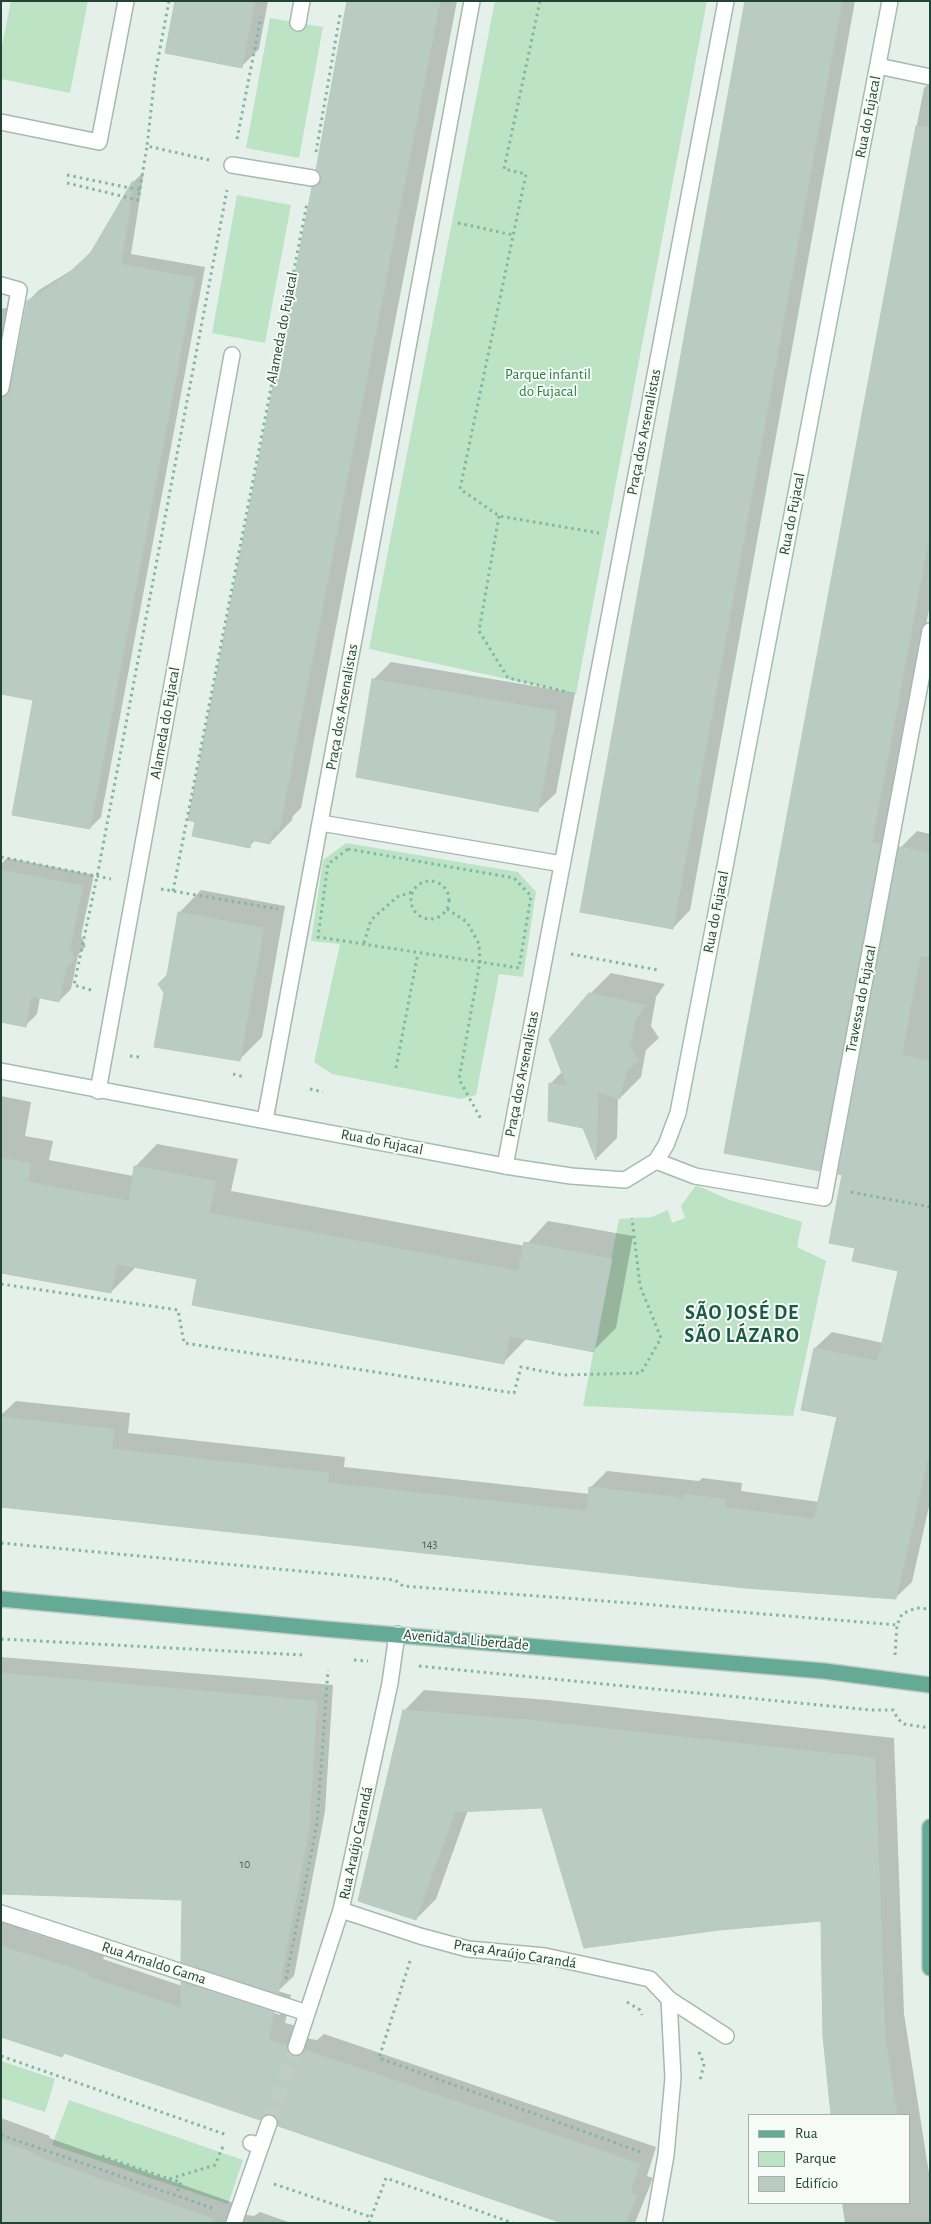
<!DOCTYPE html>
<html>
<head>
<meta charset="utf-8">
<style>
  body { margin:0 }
  #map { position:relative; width:931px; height:2224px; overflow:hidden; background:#e5f0ea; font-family:"Alegreya Sans",sans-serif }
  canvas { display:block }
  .frame { position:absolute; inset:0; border:2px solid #214439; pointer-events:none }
  .legend { position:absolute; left:748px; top:2114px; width:162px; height:90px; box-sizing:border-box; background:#f6fbf8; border:1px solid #a1b2ac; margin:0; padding:6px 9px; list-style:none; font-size:15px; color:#214439 }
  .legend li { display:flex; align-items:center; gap:10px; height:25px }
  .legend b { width:25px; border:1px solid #a1b2ac }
</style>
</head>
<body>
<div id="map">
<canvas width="931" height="2224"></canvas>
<div class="frame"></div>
<ul class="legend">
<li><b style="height:6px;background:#65aa94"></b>Rua</li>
<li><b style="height:14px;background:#bce3c4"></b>Parque</li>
<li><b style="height:14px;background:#bacbc3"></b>Edifício</li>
</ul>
</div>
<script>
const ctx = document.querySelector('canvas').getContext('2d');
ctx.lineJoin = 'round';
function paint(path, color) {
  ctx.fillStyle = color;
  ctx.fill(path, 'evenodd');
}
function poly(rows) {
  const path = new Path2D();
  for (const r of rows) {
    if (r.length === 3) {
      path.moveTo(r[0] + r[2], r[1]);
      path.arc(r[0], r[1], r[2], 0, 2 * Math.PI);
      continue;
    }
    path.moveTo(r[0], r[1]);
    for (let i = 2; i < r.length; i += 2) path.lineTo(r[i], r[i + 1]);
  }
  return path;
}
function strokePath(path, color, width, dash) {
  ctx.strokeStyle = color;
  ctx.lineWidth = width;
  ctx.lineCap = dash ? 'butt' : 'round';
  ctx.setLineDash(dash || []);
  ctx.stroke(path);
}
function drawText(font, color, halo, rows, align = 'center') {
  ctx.font = font + ' "Alegreya Sans",sans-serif';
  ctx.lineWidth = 4;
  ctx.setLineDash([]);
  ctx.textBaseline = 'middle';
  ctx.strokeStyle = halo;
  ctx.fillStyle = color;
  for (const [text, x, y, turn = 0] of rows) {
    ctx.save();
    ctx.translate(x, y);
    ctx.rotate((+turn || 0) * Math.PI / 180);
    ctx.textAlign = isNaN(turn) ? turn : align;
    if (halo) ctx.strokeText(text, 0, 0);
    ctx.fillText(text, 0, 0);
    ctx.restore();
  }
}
paint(poly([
  [11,1,88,1,70,93,1,79,1,50],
  [495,1,707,1,576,694,369,649],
  [270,18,323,27,299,158,246,148],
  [237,195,291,205,265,343,212,333],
  [346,843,518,872,536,892,523,977,499,974,476,1095,461,1099,332,1074,314,1062,340,944,311,941,323,860],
  [696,1185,730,1200,802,1222,797,1247,826,1261,793,1416,583,1406,619,1219,652,1217,668,1210,672,1223,685,1218,681,1206],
  [1,2061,55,2079,45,2112,1,2098],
  [69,2100,243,2160,228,2204,52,2145]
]), '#bce3c4');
paint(poly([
  [176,1,268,1,259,49,242,66],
  [349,1,457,1,301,808,293,816,292,820,270,843,256,840,249,846,313,188,322,179],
  [747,1,855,1,690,910,673,928],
  [930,82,930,604,889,825,836,1152,819,1169,726,1152,918,119,924,88],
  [144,172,131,254,205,267,101,817,90,828,34,699,1,693,1,309,11,307,3,381,10,387,28,301,39,290,80,265,92,252,133,182],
  [391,662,575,693,556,793,537,811,373,680],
  [917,831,930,834,930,1502,912,1582,895,1598,1,1507,1,1415,16,1401,130,1413,128,1433,345,1457,344,1467,590,1494,590,1488,607,1471,699,1481,702,1478,742,1483,741,1491,819,1502,838,1416,803,1409,815,1348,832,1332,883,1343,899,1270,856,1247,900,848],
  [7,858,94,875,81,936,86,946,78,955,71,989,59,1001,40,997,37,1014,25,1026,1,1021,1,864],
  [201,890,285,906,262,1037,239,1060,168,976,179,913],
  [611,973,665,984,656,997,651,1026,659,1038,646,1050,641,1077,620,1098,618,1097,617,1138,597,1158,584,1126,551,1083,563,1071,590,994],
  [1,1096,31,1102,25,1136,53,1141,49,1160,133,1176,135,1167,157,1144,238,1159,231,1191,525,1246,548,1221,633,1236,616,1328,593,1351,527,1338,504,1362,199,1278,134,1266,134,1269,111,1292,1,1272],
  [1,1657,333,1685,325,1811,294,1976,278,1991,291,1995,285,2023,304,2028,305,2036,310,2039,317,2040,324,2034,656,2147,647,2176,653,2178,635,2223,566,2223,278,2117,272,2113,66,2052,62,2056,1,2035,1,1917,28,1928,26,1931,104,1956,103,1959,182,1986,182,1982,198,1966,183,1899,1,1893],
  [197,1986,281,2013,280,2015,197,1988],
  [424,1690,548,1700,894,1738,904,2014,930,2180,930,2223,845,2223,842,2203,910,2203,910,2115,833,2115,824,2036,822,1919,543,1807,468,1810,436,1899,416,1919,404,1711],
  [1,2118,50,2136,49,2138,240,2205,247,2215,254,2216,260,2212,291,2223,1,2223]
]), '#0003');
const building = poly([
  [175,1,255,1,242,68,165,53,175,1],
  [347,1,440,1,279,832,273,830,270,844,251,840,250,848,192,836,195,822,188,820,312,187,319,184,321,180,321,174,316,170,347,1],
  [745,1,842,1,673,929,580,912,745,1],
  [916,126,930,127,930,532,872,842,881,844,820,1171,724,1153,916,126],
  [132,182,134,182,121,264,195,278,90,829,12,815,33,700,1,694,1,397,8,394,10,390,27,301,67,275,91,252,132,182],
  [372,679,557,711,538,812,356,777,372,679],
  [899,847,930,853,930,957,920,956,902,1055,930,1061,930,1451,896,1599,746,1588,1,1507,1,1417,114,1429,112,1449,329,1473,328,1483,587,1511,589,1487,684,1498,684,1494,726,1499,725,1507,814,1519,837,1417,801,1410,814,1348,878,1361,898,1271,852,1261,855,1248,829,1243,842,1175,838,1174,899,847],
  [1,870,83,886,70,948,75,959,66,968,59,1002,31,996,26,1027,1,1022,1,870],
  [178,912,264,928,240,1061,154,1047,164,993,158,984,167,975,178,912],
  [589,993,645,1005,636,1019,630,1047,639,1060,626,1072,620,1099,598,1092,596,1160,583,1128,548,1121,549,1083,567,1086,549,1039,589,993],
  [1,1158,31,1163,28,1182,129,1201,134,1166,216,1181,209,1213,518,1271,524,1242,612,1259,594,1352,510,1336,504,1364,192,1305,197,1279,117,1264,111,1293,1,1273,1,1158],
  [1,1673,317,1701,309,1829,278,1994,181,1962,182,1900,1,1894,1,1673],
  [403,1710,528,1720,875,1758,885,2035,897,2115,831,2115,823,2036,821,1921,719,1930,584,1948,542,1808,455,1812,416,1920,358,1901,403,1710],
  [1,1946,88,1973,87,1976,181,2008,181,1982,274,2012,269,2040,287,2045,289,2053,293,2056,298,2056,306,2050,640,2164,630,2193,637,2195,626,2223,562,2223,278,2126,276,2117,272,2114,263,2116,260,2120,64,2053,62,2057,1,2037,1,1946],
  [1,2141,34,2153,33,2155,214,2219,213,2223,1,2223,1,2141]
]);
paint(building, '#bacbc3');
strokePath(building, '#b6cac1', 1);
strokePath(poly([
  [269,2123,296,2047]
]), '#becec7', 15, [15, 8]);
const service = poly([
  [1,122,99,142,126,1],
  [669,1999,726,2036],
  [251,2143,261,2146]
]);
const pedestrian = poly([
  [232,165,312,178]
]);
const minor = poly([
  [298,23,302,1],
  [878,66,930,77],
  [1,285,19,290,1,388],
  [321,823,562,864],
  [98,1091,232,355],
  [265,1120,472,1],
  [656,1161,695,1176,824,1198,930,631],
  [505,1166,726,1],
  [341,1910,420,1936,468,1949,545,1956,650,1979,669,1999,673,2078,666,2155,654,2223],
  [1,1913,307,2013],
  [296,2047,341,1910,390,1683,397,1634],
  [234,2223,269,2123]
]);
const secondary = poly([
  [1,1071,505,1166,571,1176,625,1180,656,1161,666,1145,678,1113,890,1]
]);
const primary = poly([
  [1,1599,325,1629,824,1671,930,1685],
  [930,1827,930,1968]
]);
strokePath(service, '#a6b9b1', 18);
strokePath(pedestrian, '#a6b9b1', 18);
strokePath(minor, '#a6b9b1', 18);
strokePath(secondary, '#a2bdb2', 18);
strokePath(primary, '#c1cbc8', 18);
strokePath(poly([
  [169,1,155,75,147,146,209,160],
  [540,1,504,169,526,174,460,489,499,516,599,533],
  [237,139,261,17],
  [316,152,340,15],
  [67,175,140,190],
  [67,183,138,200,147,146],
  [458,223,513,235],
  [499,516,479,631,508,678,567,692],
  [348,849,514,878,531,896,519,968,318,937,328,864,348,849],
  [1,857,111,879],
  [430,900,19],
  [161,889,278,909],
  [173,891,307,203],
  [447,909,467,922,479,944,480,962,459,1079,482,1121],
  [364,943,371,920,397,897,412,892],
  [571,954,658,970],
  [91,990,74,985,97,877,227,190],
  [130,1056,139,1057],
  [396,1068,418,953],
  [233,1074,244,1077],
  [310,1089,323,1092],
  [851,1192,930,1207],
  [1,1284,178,1310,184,1343,514,1393,521,1367,563,1375,641,1373,661,1338,640,1286,632,1218],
  [1,1543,395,1580,403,1586,430,1588,618,1602,897,1625],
  [1,1639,303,1655],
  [895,1655,897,1625,902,1614,916,1608,930,1609],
  [354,1660,368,1661],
  [419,1666,871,1710,893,1710,898,1719,904,1724,930,1728],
  [410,1961,379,2058,641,2152],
  [286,1979,317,1824,328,1670],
  [627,2002,640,2010,642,2015],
  [699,2052,704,2064,700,2080],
  [1,2056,227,2135],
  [1,2135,212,2208],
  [102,2156,169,2179,215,2165,222,2148,227,2150],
  [169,2179,181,2182,176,2195],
  [274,2184,371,2217],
  [369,2223,386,2178,513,2223]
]), '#82b6a3', 3, [2.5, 4]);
strokePath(service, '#fff', 15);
strokePath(pedestrian, '#fff', 15);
strokePath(minor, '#fff', 15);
strokePath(secondary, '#fff', 15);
strokePath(primary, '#65aa94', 15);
drawText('12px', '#47665c', null, [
  ["143",430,1544],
  ["10",245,1864]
]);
drawText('15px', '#214439', '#f6fbf8', [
  ["Rua do Fujacal",868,117,-79],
  ["Alameda do Fujacal",282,328,-79],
  ["Praça dos Arsenalistas",644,432,-79],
  ["Rua do Fujacal",792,514,-79],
  ["Praça dos Arsenalistas",342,707,-80],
  ["Alameda do Fujacal",165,723,-80],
  ["Rua do Fujacal",716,912,-79],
  ["Travessa do Fujacal",861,999,-79],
  ["Praça dos Arsenalistas",522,1074,-79],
  ["Rua do Fujacal",382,1142,11],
  ["Avenida da Liberdade",466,1640,5],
  ["Rua Araújo Carandá",356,1843,-78],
  ["Praça Araújo Carandá",515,1954,9],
  ["Rua Arnaldo Gama",154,1963,18]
]);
drawText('15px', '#278044', '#f6fbf8', [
  ["Parque infantil",548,374],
  ["do Fujacal",548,391]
]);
ctx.letterSpacing = '1px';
drawText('bold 20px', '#1a5946', '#f6fbf8', [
  ["SÃO JOSÉ DE",742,1313],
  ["SÃO LÁZARO",742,1336]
]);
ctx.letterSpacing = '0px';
</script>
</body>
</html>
